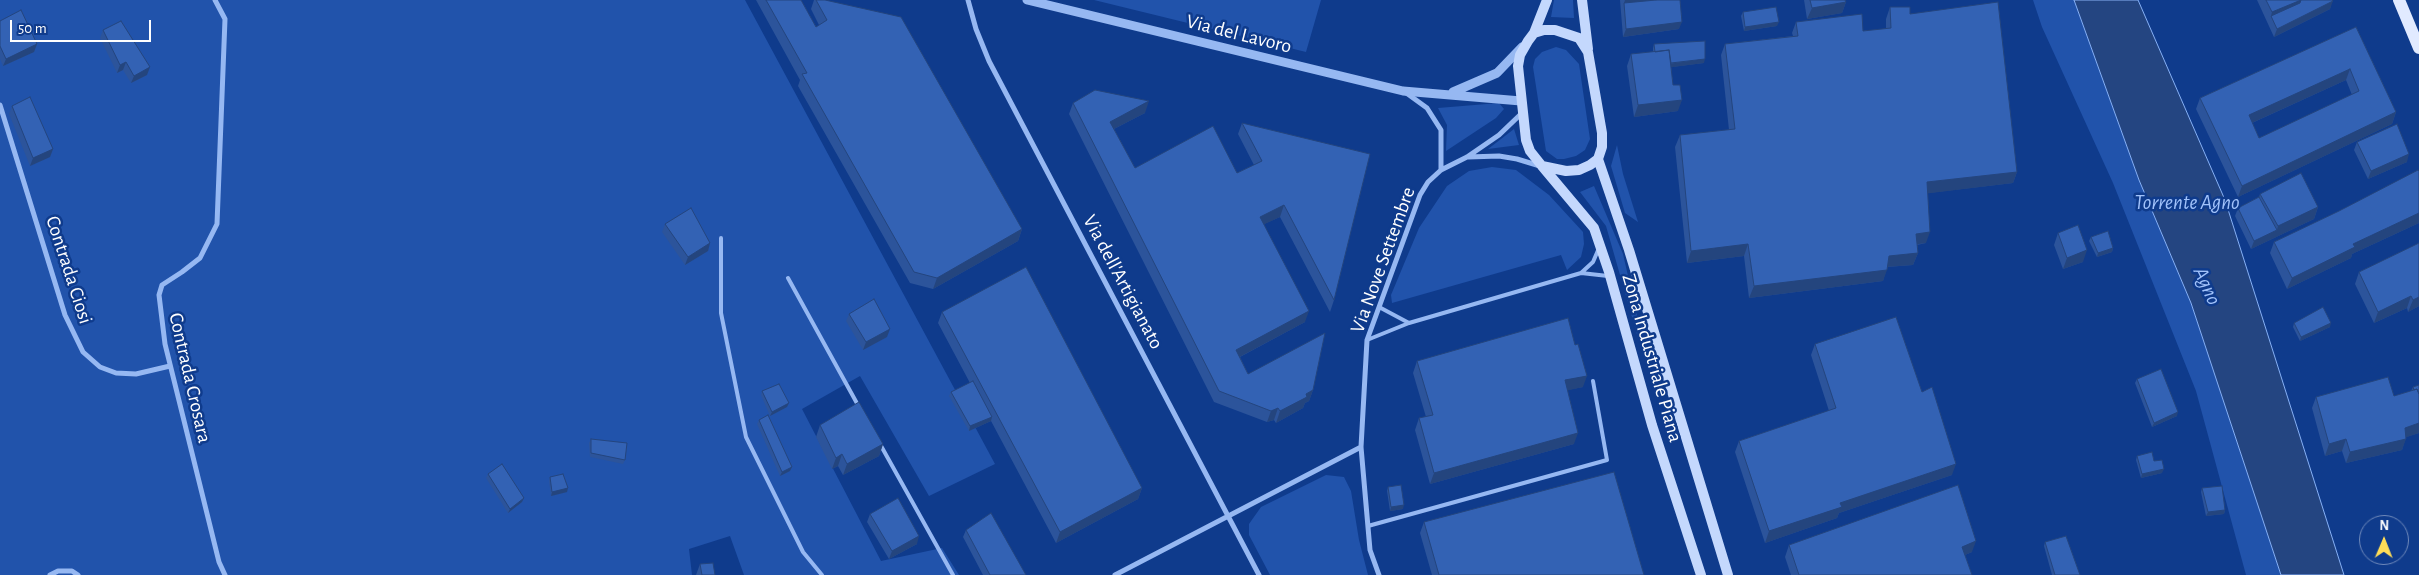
<!DOCTYPE html>
<html>
<head>
<meta charset="utf-8">
<style>
  body { margin:0 }
  #map { position:relative; width:2419px; height:575px; overflow:hidden; background:#0f3b8c; font-family:"Alegreya Sans",sans-serif }
  canvas { display:block }
  .north { position:absolute; left:2359px; top:515px; width:50px; height:50px; box-sizing:border-box; background:#0f3b8c; border:1px solid #6f89ba; border-radius:50%; rotate:1deg; font-size:14px; font-weight:700; line-height:20px; text-align:center; color:#fff }
  .north::after { content:''; display:block; margin:auto; width:18px; height:22px; background:#ffdd57; clip-path:polygon(50% 0,100% 100%,50% 72%,0 100%) }
  .scale { position:absolute; left:10px; top:20px; width:141px; height:22px; box-sizing:border-box; border:2px solid #fff; border-top:0; padding-left:6px; font-size:15px; line-height:18px; white-space:nowrap; color:#fff; -webkit-text-stroke:4px #0f3b8c; paint-order:stroke }
</style>
</head>
<body>
<div id="map">
<canvas width="2419" height="575"></canvas>
<div class="north">N</div>
<div class="scale">50 m</div>
</div>
<script>
const ctx = document.querySelector('canvas').getContext('2d');
ctx.lineJoin = 'round';
function paint(path, color) {
  ctx.fillStyle = color;
  ctx.fill(path, 'evenodd');
}
function poly(rows) {
  const path = new Path2D();
  for (const r of rows) {
    path.moveTo(r[0], r[1]);
    for (let i = 2; i < r.length; i += 2) path.lineTo(r[i], r[i + 1]);
  }
  return path;
}
function strokePath(path, color, width, dash) {
  ctx.strokeStyle = color;
  ctx.lineWidth = width;
  ctx.lineCap = dash ? 'butt' : 'round';
  ctx.setLineDash(dash || []);
  ctx.stroke(path);
}
function drawText(font, color, halo, rows, align = 'center') {
  ctx.font = font + ' "Alegreya Sans",sans-serif';
  ctx.lineWidth = 5;
  ctx.setLineDash([]);
  ctx.textBaseline = 'middle';
  ctx.strokeStyle = halo;
  ctx.fillStyle = color;
  for (const [text, x, y, turn = 0] of rows) {
    ctx.save();
    ctx.translate(x, y);
    ctx.rotate((+turn || 0) * Math.PI / 180);
    ctx.textAlign = isNaN(turn) ? turn : align;
    if (halo) ctx.strokeText(text, 0, 0);
    ctx.fillText(text, 0, 0);
    ctx.restore();
  }
}
paint(poly([
  [0,0,745,0,995,464,929,496,860,376,802,409,881,561,942,548,959,575,744,575,730,536,689,549,692,575,0,575],
  [1094,0,1321,0,1306,52],
  [1554,0,1573,0,1574,18,1551,17],
  [2033,0,2074,0,2139,180,2191,303,2281,575,2246,575,2196,391,2113,183,2042,27],
  [1556,47,1566,50,1579,64,1590,139,1585,150,1576,156,1564,159,1557,159,1546,151,1533,67,1535,59,1542,52],
  [1499,103,1504,109,1496,118,1446,151,1447,125,1438,108],
  [1514,129,1519,145,1488,149],
  [1617,145,1623,174,1638,222,1625,213,1611,166],
  [1492,167,1516,170,1549,195,1583,232,1584,244,1581,257,1567,270,1561,255,1392,303,1391,295,1419,228,1447,186,1469,171],
  [1594,186,1623,254,1642,337,1638,338,1606,226,1580,192],
  [1326,475,1344,477,1351,491,1359,540,1368,575,1270,575,1249,535,1249,524,1261,507]
]), '#2153ab');
const water = poly([
  [2074,0,2138,0,2225,200,2344,575,2281,575,2191,303,2139,180,2074,0]
]);
paint(water, '#244581');
strokePath(water, '#87b1f6', 1);
strokePath(poly([
  [721,238,721,313,746,437,803,552,822,575],
  [1599,248,1593,262,1581,273,1608,276],
  [788,278,859,407],
  [1409,323,1581,273],
  [1367,340,1409,323,1379,307],
  [880,444,953,575],
  [1368,526,1607,460,1593,381]
]), '#96b8f2', 4);
strokePath(poly([
  [215,0,225,19,217,224,200,258,182,272,162,285,159,295,165,344,219,562,225,575],
  [968,0,976,29,989,61,1259,575],
  [1405,92,1427,108,1441,130,1441,170],
  [0,105,65,315,83,352,100,367,116,373,136,374,170,366],
  [1468,157,1499,156,1517,159,1540,166],
  [50,575,58,571,72,571,78,575],
  [1115,575,1361,447],
  [1379,575,1370,550,1361,447,1367,340,1420,195,1428,182,1441,170,1467,157,1499,135,1522,113]
]), '#96b8f2', 5);
strokePath(poly([
  [1027,0,1403,91,1521,101],
  [1453,92,1497,73,1522,47]
]), '#96b8f2', 9);
strokePath(poly([
  [1582,0,1588,49],
  [1544,30,1555,30,1579,38,1588,52,1602,133,1602,147,1598,159,1590,165,1579,170,1566,171,1542,166,1530,151,1526,140,1518,66,1520,55,1528,41,1534,33,1544,30],
  [1534,33,1547,0],
  [1598,159,1629,250,1728,575],
  [1542,166,1594,228,1609,272,1652,425,1701,575]
]), '#c4d8fd', 10);
strokePath(poly([
  [2399,0,2419,48]
]), '#e1eaff', 12);
paint(poly([
  [756,0,801,0,816,27,819,25,811,9,814,0,825,0,1022,229,1018,241,933,289,910,283,798,86,800,80],
  [1620,0,1680,0,1679,29,1623,37],
  [1804,0,1845,0,1846,2,1842,13,1807,19],
  [2257,0,2332,0,2330,9,2274,37],
  [1890,7,1910,14,2017,172,2013,183,1928,193,1926,243,1917,245,1918,253,1913,265,1887,267,1883,281,1749,298,1744,256,1687,263,1675,147,1680,135,1729,130,1721,55,1725,44,1793,36,1792,33,1796,22,1863,31,1886,29,1886,19],
  [1743,12,1777,26,1744,31,1741,16],
  [0,21,37,44,34,52,3,66,0,59],
  [2356,27,2396,112,2392,124,2238,197,2196,109,2200,98],
  [2346,80,2352,95,2259,138,2252,123],
  [103,30,147,75,131,83,123,70,117,73,100,38],
  [1654,44,1704,63,1671,67,1673,85,1678,111,1634,117,1627,66,1631,54,1653,52,1653,48],
  [1073,103,1145,113,1114,129,1135,168,1237,173,1254,165,1238,134,1242,123,1334,300,1330,312,1280,217,1264,224,1305,322,1240,357,1248,374,1313,390,1309,401,1305,403,1303,408,1276,423,1274,420,1267,422,1214,402,1069,114],
  [12,106,53,149,50,157,30,166,9,114],
  [2357,142,2407,162,2368,179,2354,150],
  [2419,171,2419,223,2352,254,2351,258,2287,289,2270,253,2274,242,2339,211],
  [2260,194,2318,207,2314,219,2251,249,2235,216,2238,208,2259,197],
  [665,224,710,243,708,251,685,265,662,232],
  [2058,233,2083,262,2063,269,2054,245],
  [2091,237,2113,248,2112,252,2097,257,2089,241],
  [2419,243,2419,306,2408,312,2407,308,2374,323,2355,284,2359,272],
  [942,312,1142,488,1138,499,1056,543,991,421,969,431,949,396,951,392,970,383,938,323],
  [849,314,887,337,863,350,846,321],
  [2294,323,2330,327,2300,341,2293,327],
  [1815,344,1922,392,1952,475,1839,513,1837,518,1765,543,1735,452,1739,441,1829,411,1811,355],
  [1417,361,1583,387,1567,390,1574,444,1430,484,1415,430,1419,418,1426,417,1413,373],
  [2137,379,2177,416,2152,427,2135,383],
  [2419,385,2419,433,2406,437,2402,450,2346,463,2342,451,2325,456,2312,408,2316,397,2394,396,2411,391,2413,387],
  [762,391,787,407,770,416,761,395],
  [759,420,790,471,780,476,757,424],
  [820,425,883,444,879,456,843,475,838,466,832,469,816,437],
  [591,439,625,460,623,464,590,457,589,443],
  [2137,456,2154,461,2162,473,2141,478,2136,460],
  [488,474,522,502,508,513,486,478],
  [550,477,567,492,551,496,549,481],
  [1388,487,1403,509,1390,511,1387,491],
  [2202,488,2225,510,2224,514,2206,516,2201,492],
  [870,514,917,544,889,559,867,522],
  [1424,522,1644,575,1432,575,1420,533],
  [966,530,1026,575,983,575,963,537],
  [2045,542,2080,575,2052,575,2044,546],
  [1789,545,1972,552,1965,555,1972,575,1791,575,1785,557],
  [700,564,715,575,696,575]
]), '#2c549b');
paint(poly([
  [1625,0,1679,0,1624,3],
  [2301,0,2297,11,2271,16,2272,12],
  [2333,1,2330,9,2274,37,2277,29],
  [1846,2,1842,13,1807,19,1812,8],
  [1682,22,1679,29,1623,37,1626,29],
  [1779,22,1777,26,1744,31,1745,27],
  [37,44,34,52,3,66,6,59],
  [1705,59,1704,63,1666,68,1668,64],
  [126,62,123,70,117,73,120,65],
  [150,67,147,75,131,83,134,76],
  [2350,69,2346,80,2245,126,2249,115],
  [1682,100,1678,111,1634,117,1638,105],
  [1149,101,1145,113,1106,133,1110,122],
  [2396,112,2392,124,2238,197,2242,186],
  [53,149,50,157,30,166,33,158],
  [2409,154,2407,162,2368,179,2371,171],
  [2017,172,2013,183,1923,194,1927,182],
  [1284,205,1280,217,1256,228,1260,217],
  [2318,207,2314,219,2251,249,2254,241,2277,230,2278,226],
  [2419,213,2419,223,2352,254,2351,258,2287,289,2292,278,2353,244],
  [1022,229,1018,241,933,289,937,278],
  [1930,232,1926,243,1912,245,1916,234],
  [710,243,708,251,685,265,688,257],
  [1748,244,1744,256,1687,263,1691,251],
  [2113,248,2112,252,2097,257,2098,253],
  [2087,250,2083,262,2063,269,2067,258],
  [1918,253,1913,265,1885,267,1889,256],
  [1887,270,1883,281,1749,298,1754,286],
  [2411,296,2407,308,2374,323,2378,312],
  [2419,297,2419,306,2408,312,2413,300],
  [1309,311,1305,322,1232,361,1236,350],
  [2331,323,2330,327,2300,341,2301,337],
  [890,329,887,337,863,350,866,342],
  [1587,376,1583,387,1561,392,1565,380],
  [1313,390,1309,401,1305,403,1303,408,1276,423,1280,411,1306,394],
  [789,403,787,407,770,416,772,412],
  [1278,408,1274,420,1267,422,1271,411],
  [2178,412,2177,416,2152,427,2154,423],
  [992,417,991,421,969,431,970,426],
  [2419,423,2419,433,2401,439,2405,428],
  [1578,433,1574,444,1430,484,1434,473],
  [2346,439,2342,451,2325,456,2329,444],
  [2406,439,2402,450,2346,463,2350,452],
  [883,444,879,456,843,475,847,464],
  [842,454,838,466,832,469,836,458],
  [1956,464,1952,475,1839,513,1837,518,1765,543,1769,531,1840,503],
  [792,467,790,471,780,476,782,472],
  [2164,469,2162,473,2141,478,2142,474],
  [568,488,567,492,551,496,552,492],
  [1142,488,1138,499,1056,543,1060,532],
  [524,498,522,502,508,513,510,509],
  [1404,505,1403,509,1390,511,1391,507],
  [2225,510,2224,514,2206,516,2208,512],
  [919,536,917,544,889,559,892,551],
  [1976,541,1972,552,1958,558,1962,547]
]), '#24457e');
const building = poly([
  [766,0,801,0,816,27,827,20,816,0,825,0,901,17,1022,229,937,278,914,272,802,74,807,73,766,0],
  [1656,0,1680,0,1682,22,1626,29,1624,3,1656,0],
  [1810,0,1845,0,1846,2,1812,8,1810,0],
  [2266,0,2301,0,2272,12,2266,0],
  [2301,0,2332,0,2333,1,2277,29,2271,16,2300,3,2301,0],
  [1998,2,2017,172,1927,182,1930,232,1916,234,1918,253,1889,256,1887,270,1754,286,1748,244,1691,251,1680,135,1735,129,1725,44,1798,36,1796,22,1862,14,1863,31,1891,28,1890,7,1910,7,1910,14,1998,2],
  [1776,7,1779,22,1745,27,1743,12,1776,7],
  [21,10,37,44,6,59,0,46,0,21,21,10],
  [121,21,150,67,134,76,126,62,120,65,103,30,121,21],
  [2356,27,2396,112,2242,186,2200,98,2356,27],
  [2350,69,2359,91,2259,138,2249,115,2350,69],
  [1705,41,1705,59,1671,63,1669,50,1655,52,1654,44,1705,41],
  [1669,50,1673,85,1680,85,1682,100,1638,105,1631,54,1669,50],
  [1095,90,1149,101,1110,122,1135,168,1213,126,1237,173,1262,161,1242,123,1370,154,1334,300,1284,205,1260,217,1309,311,1236,350,1248,374,1325,333,1313,390,1306,394,1307,397,1280,411,1278,408,1271,411,1219,391,1073,103,1095,90],
  [30,97,53,149,33,158,12,106,30,97],
  [2397,124,2409,154,2371,171,2357,142,2397,124],
  [2418,170,2419,171,2419,213,2353,244,2355,247,2292,278,2274,242,2339,211,2418,170],
  [2301,173,2318,207,2278,226,2260,194,2301,173],
  [2259,197,2277,230,2254,241,2238,208,2259,197],
  [691,208,710,243,688,257,665,224,691,208],
  [2078,225,2087,250,2067,258,2058,233,2078,225],
  [2108,231,2113,248,2098,253,2091,237,2108,231],
  [2419,243,2419,297,2413,300,2411,296,2378,312,2359,272,2419,243],
  [1026,267,1142,488,1060,532,942,312,1026,267],
  [874,299,890,329,866,342,849,314,874,299],
  [2323,307,2331,323,2301,337,2294,323,2323,307],
  [1896,317,1922,392,1932,387,1956,464,1840,503,1842,507,1769,531,1739,441,1836,408,1815,344,1896,317],
  [1568,318,1575,345,1578,344,1587,376,1565,380,1578,433,1434,473,1419,418,1433,415,1417,361,1568,318],
  [2161,369,2178,412,2154,423,2137,379,2161,369],
  [2388,377,2394,396,2417,389,2419,394,2419,423,2405,428,2406,439,2350,452,2346,439,2329,444,2316,397,2388,377],
  [973,381,992,417,970,426,951,392,973,381],
  [779,384,789,403,772,412,762,391,779,384],
  [2419,385,2419,394,2417,389,2414,390,2413,387,2419,385],
  [859,402,883,444,847,464,842,454,836,458,820,425,859,402],
  [768,415,792,467,782,472,759,420,768,415],
  [591,439,627,443,625,460,591,453,591,439],
  [2152,452,2154,461,2162,460,2164,469,2142,474,2137,456,2152,452],
  [502,464,524,498,510,509,488,474,502,464],
  [1614,472,1644,575,1439,575,1424,522,1614,472],
  [563,474,568,488,552,492,550,477,563,474],
  [1401,485,1404,505,1391,507,1388,487,1401,485],
  [1958,485,1976,541,1962,547,1972,575,1799,575,1789,545,1958,485],
  [2222,486,2225,510,2208,512,2202,488,2222,486],
  [898,498,919,536,892,551,870,514,898,498],
  [991,513,1026,575,990,575,966,530,991,513],
  [2066,536,2080,575,2055,575,2045,542,2066,536],
  [713,563,715,575,702,575,700,564,713,563]
]);
paint(building, '#3362b4');
strokePath(building, '#24457e', 1);
drawText('20px', '#fff', '#0f3b8c', [
  ["Via del Lavoro",1239,34,14],
  ["Via Nove Settembre",1383,260,-70],
  ["Contrada Ciosi",69,270,72],
  ["Via dell'Artigianato",1123,282,62],
  ["Zona Industriale Piana",1652,358,74],
  ["Contrada Crosara",190,378,77]
]);
drawText('italic 21px', '#a1c2fa', '#0f3b8c', [
  ["Torrente Agno",2187,203],
  ["Agno",2207,286,66]
]);
</script>
</body>
</html>
